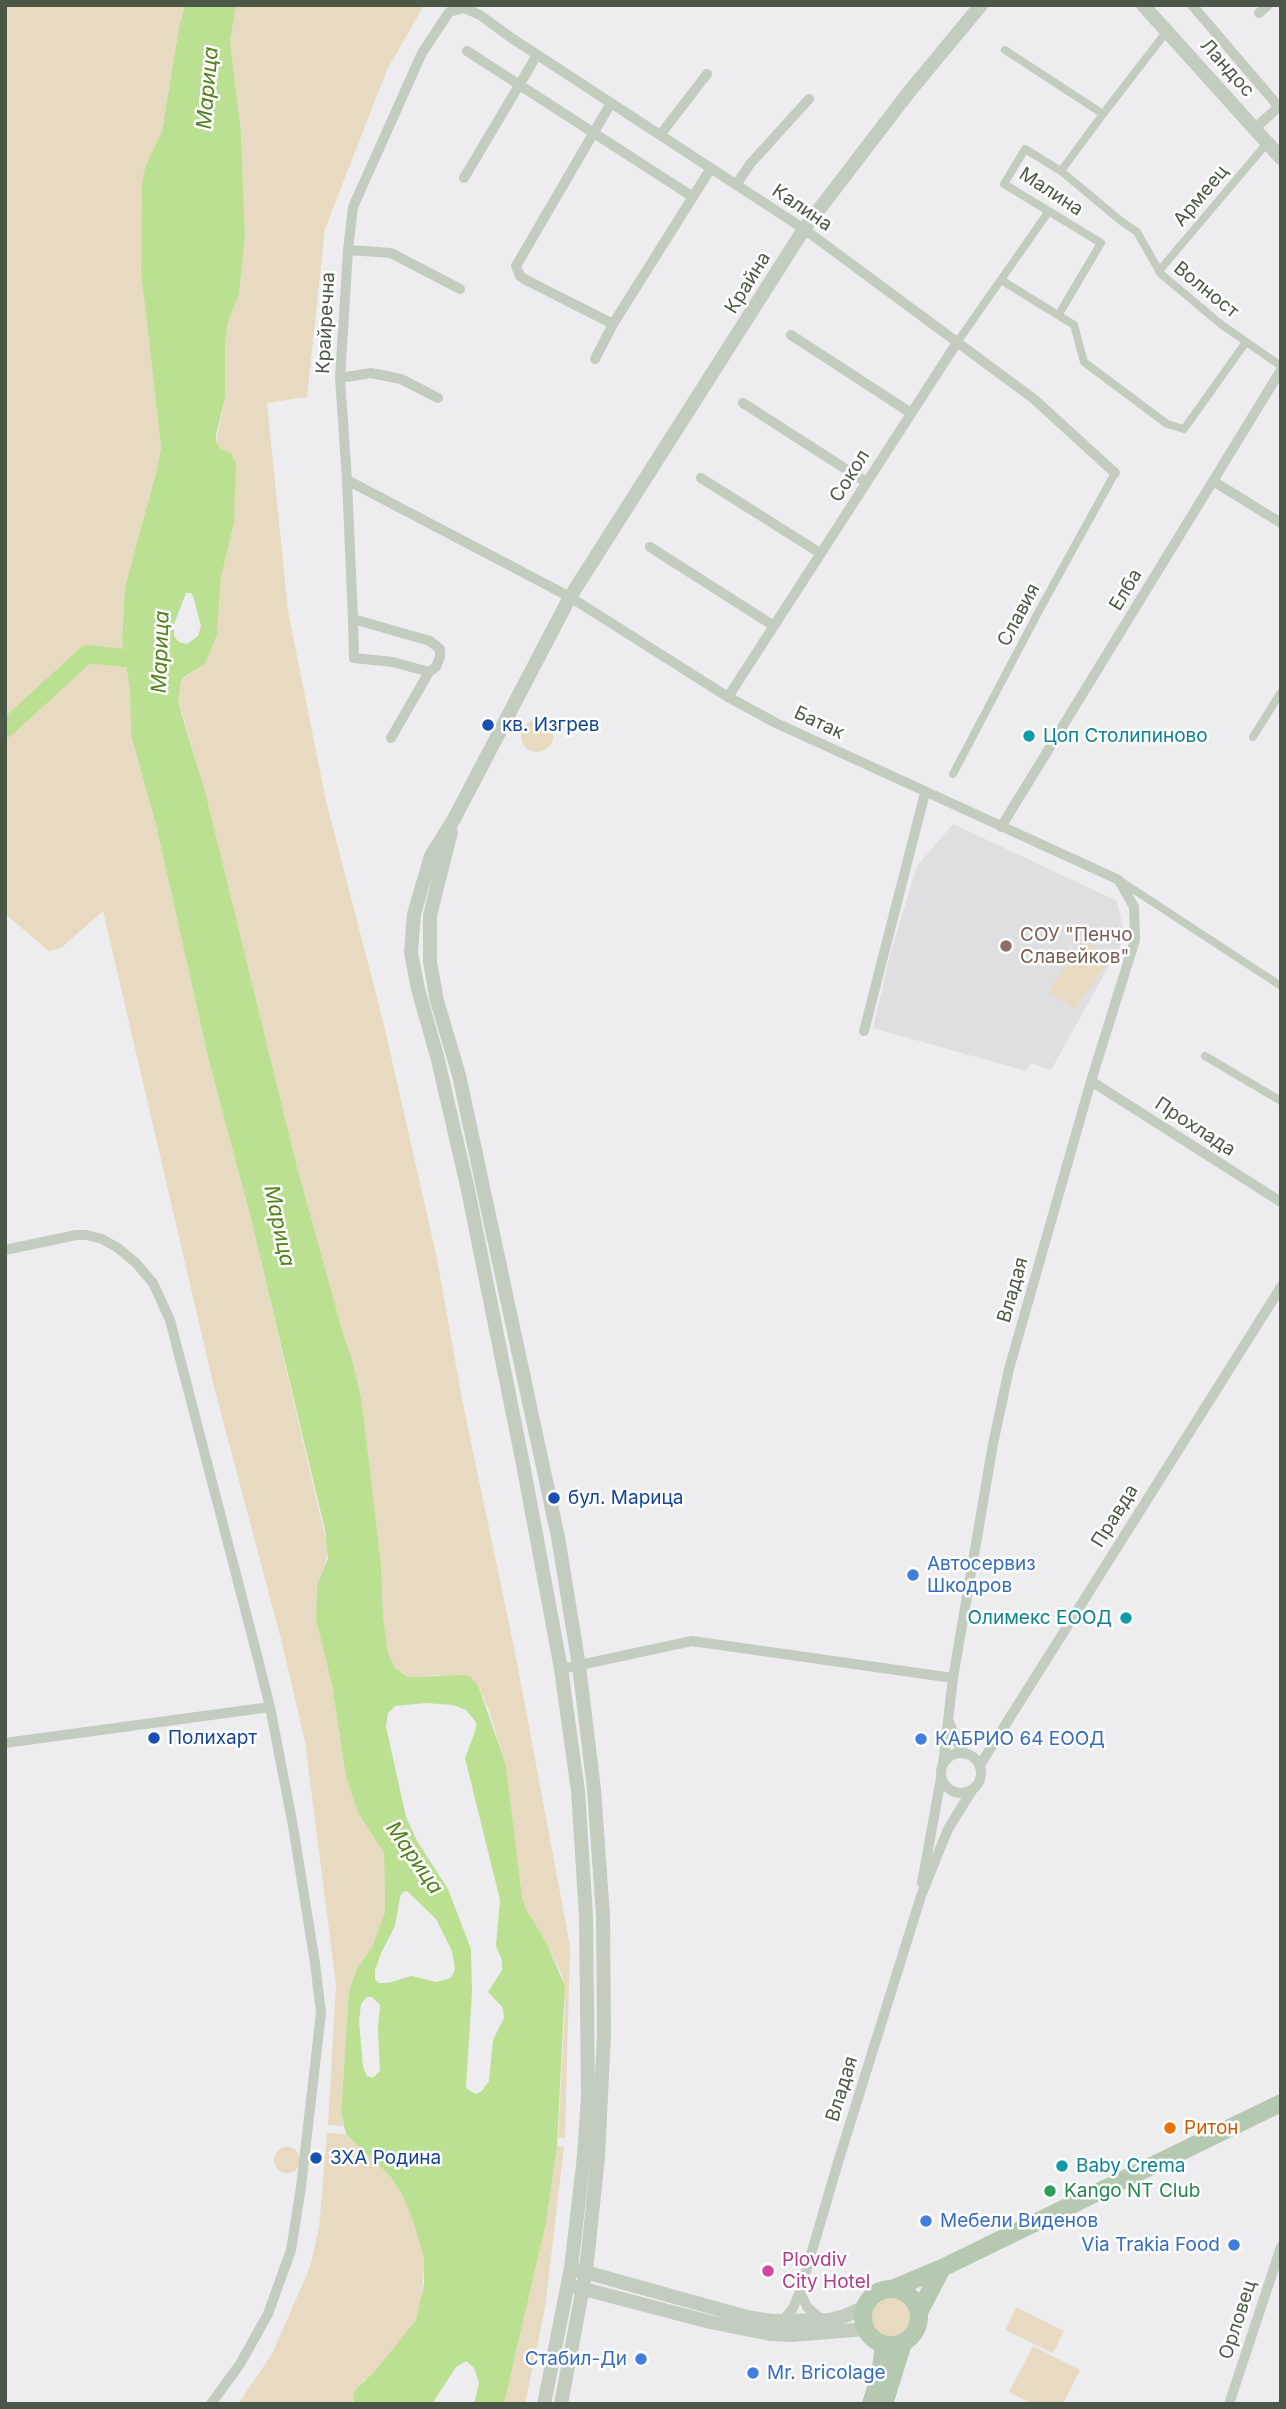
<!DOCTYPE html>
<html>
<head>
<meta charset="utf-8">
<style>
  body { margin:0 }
  #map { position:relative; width:1286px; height:2409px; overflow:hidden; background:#ededef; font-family:Inter,sans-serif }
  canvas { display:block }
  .frame { position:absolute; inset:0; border:7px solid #4c5847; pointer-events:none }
</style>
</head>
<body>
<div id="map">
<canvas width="1286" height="2409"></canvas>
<div class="frame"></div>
</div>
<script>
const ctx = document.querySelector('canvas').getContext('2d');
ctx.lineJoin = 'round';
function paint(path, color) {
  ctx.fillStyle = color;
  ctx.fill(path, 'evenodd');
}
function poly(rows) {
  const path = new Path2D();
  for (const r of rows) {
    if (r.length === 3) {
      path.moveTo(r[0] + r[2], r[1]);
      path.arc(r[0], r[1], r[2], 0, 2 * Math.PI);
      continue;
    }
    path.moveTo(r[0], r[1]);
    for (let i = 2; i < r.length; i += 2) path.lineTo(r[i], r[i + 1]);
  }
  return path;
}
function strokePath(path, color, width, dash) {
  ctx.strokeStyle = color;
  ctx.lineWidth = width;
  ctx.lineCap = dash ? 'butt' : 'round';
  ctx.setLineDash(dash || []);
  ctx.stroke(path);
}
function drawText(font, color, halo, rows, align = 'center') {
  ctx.font = font + ' Inter,sans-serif';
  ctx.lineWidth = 5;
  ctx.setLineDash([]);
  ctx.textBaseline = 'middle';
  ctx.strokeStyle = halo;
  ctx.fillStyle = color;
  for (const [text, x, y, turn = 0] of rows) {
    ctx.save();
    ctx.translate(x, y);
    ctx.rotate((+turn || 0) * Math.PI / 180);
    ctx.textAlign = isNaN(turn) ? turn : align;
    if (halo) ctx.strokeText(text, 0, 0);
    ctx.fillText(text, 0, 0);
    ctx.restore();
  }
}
paint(poly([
  [953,824,1117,901,1125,937,1051,1070,1031,1063,1026,1071,873,1028,890,955,917,866]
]), '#dfdee0');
paint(poly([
  [5,5,185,5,179,27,162,131,145,167,141,272,161,447,157,469,125,587,122,640,130,691,131,735,156,825,208,1057,251,1219,328,1549,325,1567,317,1585,316,1620,332,1685,346,1777,358,1813,384,1853,385,1912,372,1947,357,1969,349,1991,341,2114,343,2126,328,2125,336,1985,305,1742,283,1647,213,1383,103,911,61,948,49,951,5,914],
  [236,5,424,5,387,70,325,229,307,397,267,403,288,611,326,801,384,1025,436,1254,463,1404,515,1652,570,1946,565,2138,558,2138,565,2008,563,1977,547,1944,526,1909,522,1896,506,1765,488,1708,478,1685,439,1675,409,1677,395,1668,388,1653,383,1616,381,1563,362,1403,354,1366,343,1333,296,1163,205,791,178,699,178,690,184,678,205,664,217,635,221,577,234,523,234,457,220,448,216,442,225,398,225,342,228,322,239,293,245,236,241,132,230,41],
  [537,736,16],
  [1083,940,1110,958,1075,1009,1049,992],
  [327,2133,346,2134,390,2176,401,2192,413,2221,425,2257,420,2311,416,2320,399,2342,375,2371,362,2382,353,2395,354,2404,238,2404,272,2354,310,2267,319,2228],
  [557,2146,564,2147,545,2308,525,2404,504,2404,546,2223],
  [287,2160,13],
  [891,2316,21],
  [1016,2307,1064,2331,1053,2353,1005,2330],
  [1033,2346,1080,2370,1063,2404,1032,2404,1009,2392]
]), '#e8dac0');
paint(poly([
  [185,5,236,5,230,41,241,132,245,236,239,294,228,322,225,342,225,398,216,435,216,442,220,448,231,453,236,463,234,523,221,577,217,635,205,664,184,677,181,682,178,699,181,712,205,791,296,1163,343,1333,354,1366,362,1403,381,1563,383,1616,388,1653,395,1668,408,1677,464,1675,470,1677,478,1685,506,1765,522,1896,526,1909,547,1944,565,1986,557,2146,546,2223,504,2404,474,2404,479,2383,474,2368,466,2361,456,2367,432,2404,354,2404,353,2395,357,2388,375,2371,416,2320,424,2284,424,2257,413,2221,401,2192,390,2176,346,2134,341,2114,349,1991,357,1969,372,1947,385,1912,384,1853,358,1813,346,1777,332,1685,316,1620,317,1585,328,1559,325,1530,251,1219,208,1057,156,825,131,735,130,691,122,640,125,587,157,469,161,447,141,272,142,185,145,167,162,131,179,27],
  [186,593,191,593,193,596,201,626,198,636,187,644,179,642,174,636,174,624],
  [426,1703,453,1705,466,1710,476,1722,476,1729,465,1758,500,1900,496,1946,502,1960,502,1970,488,1992,503,2008,504,2018,493,2040,489,2081,481,2092,475,2094,466,2088,472,1992,471,1949,448,1889,417,1841,406,1817,386,1726,388,1713,395,1706],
  [407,1891,436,1919,452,1951,455,1970,451,1978,436,1982,411,1976,388,1983,379,1983,375,1980,375,1970,382,1951,395,1926,400,1897,403,1892],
  [367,1997,372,1997,380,2005,378,2029,380,2071,373,2078,367,2076,363,2067,359,2021,361,2004]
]), '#bbe092');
strokePath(poly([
  [5,729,87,654,124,658,147,656]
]), '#bbe092', 18);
strokePath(poly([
  [1005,50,1103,114,1061,171,1025,149,1004,184,1101,243,1059,314],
  [1103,114,1167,31],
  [1061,171,1121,221,1137,232,1161,274,1222,325,1281,366],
  [1159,271,1268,142],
  [1001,280,1074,325,1084,362,1167,424,1184,429,1246,342],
  [958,341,1049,211],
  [1253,737,1281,692],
  [953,774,1040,609,1115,473],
  [1122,882,1281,986],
  [1205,1056,1281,1101]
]), '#c3cdbf', 8);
strokePath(poly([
  [1192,5,1279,107],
  [1259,13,1268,5],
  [467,51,693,197],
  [611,103,516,266,520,276,526,280,613,324],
  [1255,128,1281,105],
  [660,135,707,74],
  [464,178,537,55],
  [736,185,750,164,809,99],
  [348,250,391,253,460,289],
  [791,335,911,413],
  [595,359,613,324,711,168],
  [340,378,371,373,401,379,438,398],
  [743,403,866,482],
  [701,478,820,553],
  [347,480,570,597,728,697,776,723,1119,880,1134,907,1135,940,1091,1081,1009,1369,993,1444,953,1678,943,1764],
  [1213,481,1281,523],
  [650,547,774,626],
  [353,619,430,641,440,649,440,657,436,667,429,672,393,662,354,658,353,619,347,480,340,378,348,250,353,207,422,53,449,12,464,8,480,15,510,37,804,229,1034,399,1115,473],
  [728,697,958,341],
  [391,738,429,672],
  [1001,827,1281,370],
  [864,1031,925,793],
  [1091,1081,1281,1202],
  [5,1250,76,1235,87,1235,102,1239,118,1248,136,1263,153,1283,170,1320,258,1659,270,1707,293,1826,315,1963,321,2013,301,2187,291,2250,268,2314,240,2364,211,2404],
  [561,1669,692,1641,953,1678],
  [949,1722,959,1746,965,1753],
  [5,1743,270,1707],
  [961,1773,20],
  [980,1765,1281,1287],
  [922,1883,941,1778],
  [800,2292,839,2159,921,1896,948,1829,973,1789],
  [782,2322,793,2308,800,2292,807,2307,822,2320],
  [1229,2404,1281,2247]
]), '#c3cdbf', 10);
strokePath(poly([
  [1143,5,1281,158],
  [451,832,430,915,430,962,437,1001,459,1075,558,1537,579,1666,594,1789,603,1916,604,2035,598,2157,586,2271,561,2404],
  [578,2270,747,2317,771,2321,829,2320,845,2316,865,2307],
  [576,2287,710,2322,770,2334,792,2335,866,2329],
  [544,2404,571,2268,584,2156,588,2096,586,1916,578,1791,561,1669,523,1464,468,1190,437,1056,418,989,411,952,414,914,431,856,454,819,570,597,804,229,909,92,981,5]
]), '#c3cdbf', 14);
strokePath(poly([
  [891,2317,28],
  [892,2289,942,2268,1281,2103],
  [919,2312,942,2268],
  [871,2404,880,2376,884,2345],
  [884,2404,903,2343]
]), '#b5c9b0', 18);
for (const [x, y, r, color] of [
  [488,725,7,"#1a4fb4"],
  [1029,736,7,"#0f9aa8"],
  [1006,946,7,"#8d6e63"],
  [554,1498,7,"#1a4fb4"],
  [913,1575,7,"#3f7fe0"],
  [1126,1618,7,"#0f9aa8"],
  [154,1738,7,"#1a4fb4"],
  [921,1739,7,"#3f7fe0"],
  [1170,2128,7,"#e8710a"],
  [316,2158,7,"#1a4fb4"],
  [1062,2166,7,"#0f9aa8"],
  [1050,2191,7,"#2e9e5b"],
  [926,2221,7,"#3f7fe0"],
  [1234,2245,7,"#3f7fe0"],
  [768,2271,7,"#d1479c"],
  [641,2359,7,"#3f7fe0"],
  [753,2373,7,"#3f7fe0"]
]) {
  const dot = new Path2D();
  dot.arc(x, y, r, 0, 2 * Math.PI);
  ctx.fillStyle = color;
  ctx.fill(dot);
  strokePath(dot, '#fff', 2.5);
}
drawText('19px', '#4c5847', '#fff', [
  ["Ландос",1227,68,48],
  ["Малина",1051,192,33],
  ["Армеец",1201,196,-50],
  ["Калина",802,208,34],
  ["Крайна",748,283,-58],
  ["Волност",1206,290,39],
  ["Крайречна",326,323,-87],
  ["Сокол",850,476,-58],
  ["Елба",1126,590,-59],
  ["Славия",1019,615,-62],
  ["Батак",819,723,25],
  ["Прохлада",1195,1127,33],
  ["Владая",1013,1290,-74],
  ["Правда",1115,1516,-58],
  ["Владая",842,2089,-73],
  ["Орловец",1238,2320,-72]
]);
drawText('19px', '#164399', '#fff', [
  ["кв. Изгрев",502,725],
  ["бул. Марица",568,1498],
  ["Полихарт",168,1738],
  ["ЗХА Родина",330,2158]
], 'left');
drawText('19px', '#0d838f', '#fff', [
  ["Цоп Столипиново",1043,736],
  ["Олимекс ЕООД",1112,1618,"right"],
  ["Baby Crema",1076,2166]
], 'left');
drawText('19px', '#785e54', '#fff', [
  ["СОУ \"Пенчо",1020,935],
  ["Славейков\"",1020,957]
], 'left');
drawText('19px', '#366cbe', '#fff', [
  ["Автосервиз",927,1564],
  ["Шкодров",927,1586],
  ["КАБРИО 64 ЕООД",935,1739],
  ["Мебели Виденов",940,2221],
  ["Via Trakia Food",1220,2245,"right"],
  ["Стабил-Ди",627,2359,"right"],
  ["Mr. Bricolage",767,2373]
], 'left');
drawText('19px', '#c56008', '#fff', [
  ["Ритон",1184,2128]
], 'left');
drawText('19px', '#27864d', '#fff', [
  ["Kango NT Club",1064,2191]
], 'left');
drawText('19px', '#b23c85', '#fff', [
  ["Plovdiv",782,2260],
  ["City Hotel",782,2282]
], 'left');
drawText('italic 21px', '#51811b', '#fff', [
  ["Марица",208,88,-85],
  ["Марица",161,652,-88],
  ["Марица",279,1226,78],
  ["Марица",414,1858,55]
]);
</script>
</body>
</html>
